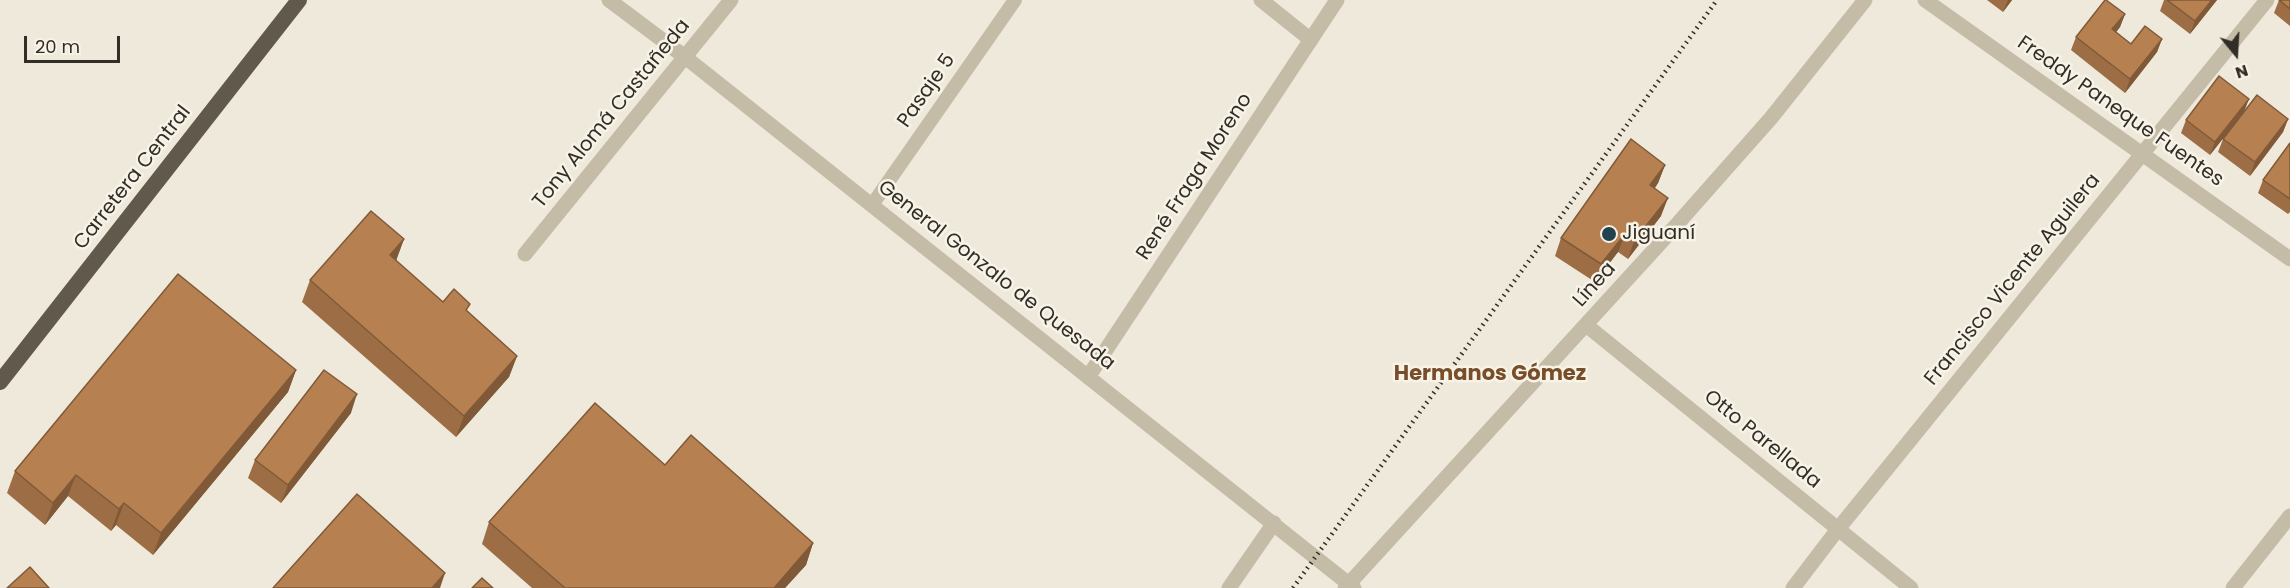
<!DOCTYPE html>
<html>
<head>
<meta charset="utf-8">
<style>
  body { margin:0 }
  #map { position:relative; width:2290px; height:588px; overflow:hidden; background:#eee9db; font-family:Poppins,sans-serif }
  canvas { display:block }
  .north { position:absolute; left:2206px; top:24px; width:60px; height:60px; -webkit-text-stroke:4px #f7f3e7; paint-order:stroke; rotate:162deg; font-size:16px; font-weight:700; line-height:24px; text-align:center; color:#332d28 }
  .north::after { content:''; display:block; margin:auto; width:21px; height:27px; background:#332d28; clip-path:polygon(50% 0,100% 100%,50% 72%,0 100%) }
  .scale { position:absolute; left:24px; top:36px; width:96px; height:27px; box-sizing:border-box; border:3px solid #332d28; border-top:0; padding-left:8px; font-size:18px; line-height:21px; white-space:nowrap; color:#332d28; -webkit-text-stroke:4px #f7f3e7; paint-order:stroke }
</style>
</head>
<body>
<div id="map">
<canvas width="2290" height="588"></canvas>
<div class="north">N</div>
<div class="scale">20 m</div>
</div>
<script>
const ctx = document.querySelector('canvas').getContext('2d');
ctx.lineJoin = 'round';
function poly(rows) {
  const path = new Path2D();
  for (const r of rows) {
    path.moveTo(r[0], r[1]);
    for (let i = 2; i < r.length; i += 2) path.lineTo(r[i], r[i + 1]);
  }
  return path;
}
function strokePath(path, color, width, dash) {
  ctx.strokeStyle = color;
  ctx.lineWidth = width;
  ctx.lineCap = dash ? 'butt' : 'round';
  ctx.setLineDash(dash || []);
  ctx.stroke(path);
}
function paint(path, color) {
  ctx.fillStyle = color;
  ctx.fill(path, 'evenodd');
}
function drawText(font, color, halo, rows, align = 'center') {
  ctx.font = font + ' Poppins,sans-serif';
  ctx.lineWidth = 5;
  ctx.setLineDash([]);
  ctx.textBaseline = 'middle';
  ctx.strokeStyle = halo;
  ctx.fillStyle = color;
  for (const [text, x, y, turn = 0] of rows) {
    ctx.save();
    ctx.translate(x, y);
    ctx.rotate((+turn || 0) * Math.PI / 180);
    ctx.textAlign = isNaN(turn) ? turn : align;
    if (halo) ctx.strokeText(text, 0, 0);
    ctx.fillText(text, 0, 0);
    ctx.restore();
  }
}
strokePath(poly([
  [872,205,1015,0]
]), '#c5bca8', 14);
strokePath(poly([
  [1261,0,1311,40],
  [1925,0,2290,259],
  [525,254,731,0],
  [1586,325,1911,588],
  [1088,377,1337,0],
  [1229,588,1274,523],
  [1345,588,1664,239,1771,118,1865,0],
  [1793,588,1838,529,2267,0],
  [2233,588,2290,516]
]), '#c5bca8', 15);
strokePath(poly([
  [609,0,685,57,1354,588]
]), '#c5bca8', 15);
strokePath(poly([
  [0,382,299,0]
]), '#62594d', 16);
strokePath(poly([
  [1293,588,1717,0]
]), '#332d28', 4.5, [1.5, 4.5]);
paint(poly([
  [1987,0,2012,0,2003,12],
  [2164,0,2217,0,2190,34,2160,11],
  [2279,0,2290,0,2290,26,2274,13],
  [2125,14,2120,27,2116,32,2131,44,2162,39,2157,52,2125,93,2071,50,2076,37],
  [2244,111,2288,119,2283,132,2250,176,2218,152,2223,139,2231,128,2210,155,2181,133,2186,120],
  [2290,143,2290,212,2288,214,2258,193,2263,180],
  [1665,165,1658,183,1655,188,1661,216,1628,259,1618,252,1595,282,1555,256,1561,238],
  [404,239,396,260,443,302,468,312,517,356,509,377,456,437,302,302,310,280],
  [296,370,288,392,153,555,116,525,111,531,68,496,45,525,7,493,15,471],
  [351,413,281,503,248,478,255,460],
  [665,465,813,543,806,565,785,588,532,588,482,544,489,522]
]), '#9d6e45');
paint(poly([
  [2008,0,2012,0,2003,12],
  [2212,0,2217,0,2190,34,2195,21],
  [2125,14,2120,27,2108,43,2112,29],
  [2162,39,2157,52,2125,93,2130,79],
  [2249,99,2244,112,2210,155,2215,142],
  [2288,119,2283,132,2250,176,2255,162],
  [1665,165,1658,183,1644,203,1650,185],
  [1668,198,1661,216,1628,259,1634,241],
  [1625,234,1618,252,1595,282,1601,264],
  [404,239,396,261,390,255],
  [517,356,509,377,456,437,464,416],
  [296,370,288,392,153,555,161,533],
  [357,394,351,413,281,503,288,485],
  [76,475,68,496,45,525,53,503],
  [124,503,116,525,111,531,119,509],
  [813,543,806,565,785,588,774,588],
  [445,573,440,588,432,588]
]), '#805a38');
const building = poly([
  [2105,0,2106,0,2125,14,2112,29,2131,44,2145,26,2162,39,2130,79,2076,37,2105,0],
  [2167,0,2212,0,2195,21,2167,0],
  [2279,0,2290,0,2290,9,2279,0],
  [2219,76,2249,99,2215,142,2186,120,2219,76],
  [2257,95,2288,119,2255,162,2223,139,2257,95],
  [1631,139,1665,165,1650,185,1668,198,1634,241,1625,234,1601,264,1561,238,1631,139],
  [2290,143,2290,199,2263,180,2290,143],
  [371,211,404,239,390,255,443,302,454,289,470,304,466,310,517,356,464,416,310,280,371,211],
  [178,274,296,370,161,533,124,503,119,509,76,475,53,503,15,471,178,274],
  [324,370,357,394,288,485,255,460,324,370],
  [595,403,665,465,691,435,813,543,774,588,565,588,489,522,595,403],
  [357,494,445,573,432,588,273,588,357,494],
  [30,567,49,588,7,588,30,567],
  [482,578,493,588,472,588,482,578]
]);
paint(building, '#b78050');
strokePath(building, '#805a38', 1.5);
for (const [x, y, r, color] of [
  [1609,234,8,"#22424f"]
]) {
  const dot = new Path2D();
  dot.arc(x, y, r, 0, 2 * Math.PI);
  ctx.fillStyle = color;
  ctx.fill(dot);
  strokePath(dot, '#f7f3e7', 2);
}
drawText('20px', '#332d28', '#f7f3e7', [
  ["Pasaje 5",927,91,-55],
  ["Freddy Paneque Fuentes",2120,112,35],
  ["Tony Alomá Castañeda",612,114,-51],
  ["René Fraga Moreno",1195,177,-57],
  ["Carretera Central",133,178,-52],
  ["General Gonzalo de Quesada",996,276,38],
  ["Francisco Vicente Aguilera",2013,280,-51],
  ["Línea",1595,285,-48],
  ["Otto Parellada",1762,440,39]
]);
drawText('20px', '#332d28', '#f7f3e7', [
  ["Jiguaní",1622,234]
], 'left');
drawText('bold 21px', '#784e2a', '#f7f3e7', [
  ["Hermanos Gómez",1490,375]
]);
</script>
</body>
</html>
